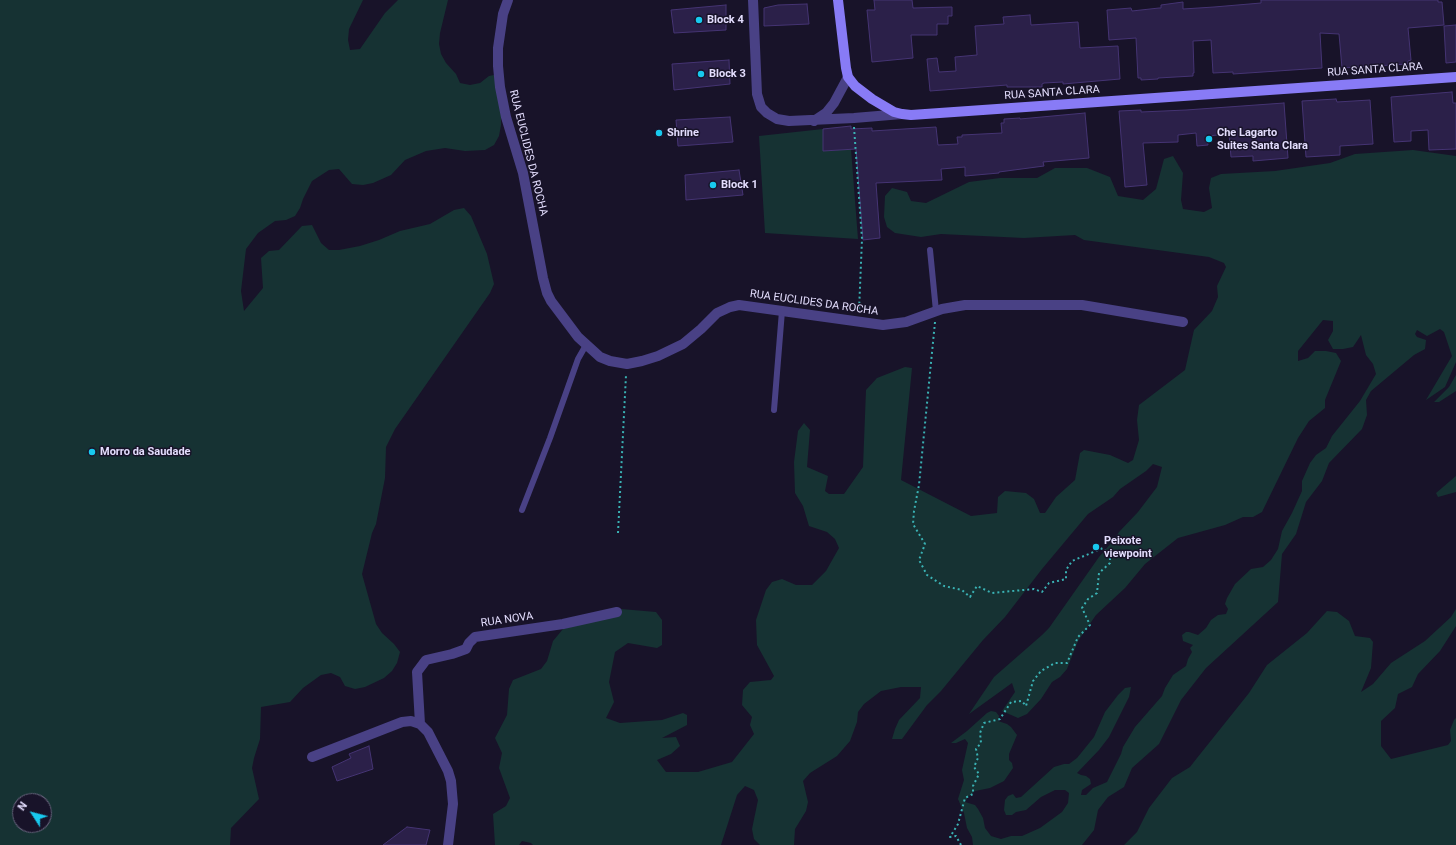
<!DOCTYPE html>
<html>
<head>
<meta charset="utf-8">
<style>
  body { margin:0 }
  #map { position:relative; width:1456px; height:845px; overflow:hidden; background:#181329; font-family:Roboto,sans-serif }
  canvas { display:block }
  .north { position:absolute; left:12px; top:793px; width:40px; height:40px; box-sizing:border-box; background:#181329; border:1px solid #69647e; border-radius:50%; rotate:306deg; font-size:11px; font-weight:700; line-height:16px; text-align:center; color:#e3ddfd }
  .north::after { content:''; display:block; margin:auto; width:14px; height:18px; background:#18c9ee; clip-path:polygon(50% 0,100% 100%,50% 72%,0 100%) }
</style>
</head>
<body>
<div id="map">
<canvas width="1456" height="845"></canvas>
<div class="north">N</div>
</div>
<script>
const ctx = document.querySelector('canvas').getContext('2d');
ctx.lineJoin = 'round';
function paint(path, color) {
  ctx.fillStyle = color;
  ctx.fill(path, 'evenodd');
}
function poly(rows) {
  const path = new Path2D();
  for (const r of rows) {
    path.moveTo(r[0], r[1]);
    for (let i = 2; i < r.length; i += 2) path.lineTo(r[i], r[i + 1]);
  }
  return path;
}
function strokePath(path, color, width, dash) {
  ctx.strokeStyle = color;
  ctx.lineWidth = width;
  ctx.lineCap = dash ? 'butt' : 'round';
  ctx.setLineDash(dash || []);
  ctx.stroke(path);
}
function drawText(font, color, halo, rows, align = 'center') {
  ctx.font = font + ' Roboto,sans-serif';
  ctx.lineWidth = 3;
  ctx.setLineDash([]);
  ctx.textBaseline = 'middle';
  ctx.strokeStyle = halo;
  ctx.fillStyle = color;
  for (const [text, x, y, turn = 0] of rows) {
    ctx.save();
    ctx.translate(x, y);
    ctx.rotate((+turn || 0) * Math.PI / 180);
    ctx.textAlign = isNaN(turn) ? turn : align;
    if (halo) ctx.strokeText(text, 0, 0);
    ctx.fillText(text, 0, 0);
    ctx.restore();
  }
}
paint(poly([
  [0,0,363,0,349,29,348,40,350,50,360,49,385,13,398,0,448,0,440,33,439,44,441,54,446,63,456,74,460,83,470,85,480,83,489,76,499,74,501,105,501,125,499,136,494,145,485,150,465,151,445,148,426,151,405,160,391,175,373,183,363,185,352,184,339,169,329,170,312,181,303,199,300,208,295,216,286,220,275,221,258,233,246,249,241,291,244,311,263,288,261,258,269,251,279,250,302,226,312,225,321,243,329,250,339,250,360,246,379,240,400,231,430,224,454,210,464,208,471,216,487,254,494,284,490,293,395,429,386,447,385,478,376,524,372,533,362,574,376,624,382,633,394,644,400,652,397,663,392,671,384,678,365,687,355,689,345,686,340,677,331,673,321,675,303,688,290,702,261,707,260,739,254,758,252,768,259,799,231,828,230,845,0,845],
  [20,801,44,801,44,825,20,825],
  [823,129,823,151,851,149,858,239,765,233,759,136],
  [1413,150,1456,156,1456,362,1445,387,1426,400,1452,356,1444,332,1440,329,1427,336,1417,330,1415,334,1417,337,1426,340,1425,349,1414,355,1371,391,1366,400,1367,415,1362,429,1329,463,1322,481,1306,502,1296,534,1282,554,1278,602,1206,668,1181,700,1159,744,1132,768,1124,787,1108,797,1098,810,1094,830,1082,845,973,845,972,837,967,828,964,813,958,799,964,780,962,770,968,743,965,739,956,743,951,743,967,731,987,713,991,711,996,712,999,716,998,721,1007,724,1011,727,1017,735,1009,754,1009,760,1012,763,1013,768,1004,781,990,788,975,791,968,797,965,802,975,805,978,809,983,818,985,828,991,836,1001,839,1011,836,1022,836,1040,828,1062,812,1068,803,1069,793,1065,790,1055,790,1041,797,1026,810,1016,812,1012,815,1006,815,1004,810,1005,800,1008,796,1013,794,1016,798,1021,797,1054,767,1064,764,1069,764,1077,758,1094,737,1105,712,1118,695,1125,688,1131,687,1129,697,1109,737,1099,750,1077,773,1081,775,1086,776,1090,779,1091,784,1082,790,1081,795,1086,795,1093,788,1107,782,1121,754,1123,747,1135,727,1162,696,1165,688,1173,675,1186,666,1188,659,1192,652,1190,648,1193,645,1183,641,1182,635,1186,632,1189,632,1198,635,1206,628,1211,620,1218,615,1226,614,1228,609,1225,604,1227,598,1235,584,1251,569,1263,567,1271,560,1278,549,1282,531,1292,513,1302,491,1302,481,1310,463,1316,455,1326,448,1332,436,1360,401,1376,374,1373,364,1366,355,1361,335,1353,347,1343,349,1333,349,1328,340,1333,331,1333,321,1323,320,1298,351,1298,361,1308,358,1315,351,1326,351,1336,353,1341,361,1325,400,1325,408,1309,421,1298,438,1262,512,1253,517,1243,517,1225,525,1178,538,1145,564,1125,588,1096,615,1078,641,1067,669,1060,677,1052,682,1041,699,1027,714,1018,718,1002,711,1015,692,1012,683,969,714,994,677,1042,635,1049,628,1099,557,1113,541,1119,532,1138,512,1157,487,1162,467,1153,464,1146,471,1120,489,1113,497,1088,514,1042,569,1005,617,983,640,941,691,927,705,902,739,892,739,895,729,899,720,920,698,921,687,901,687,881,691,864,704,858,712,857,722,850,741,837,756,810,773,803,781,808,802,806,811,795,829,794,845,760,845,754,839,752,829,758,800,754,790,745,786,737,795,721,845,533,845,531,843,522,841,519,845,495,845,493,814,506,806,510,798,499,768,502,753,495,738,507,715,509,689,513,680,541,669,547,661,553,641,563,629,603,618,621,609,656,612,662,620,662,645,657,648,628,643,615,652,609,682,614,702,606,718,620,723,662,720,683,713,687,715,687,725,662,738,676,737,680,746,671,754,657,760,666,772,698,772,732,762,754,734,750,725,752,717,742,705,743,690,750,682,771,680,774,676,757,645,756,620,766,590,772,582,782,579,796,585,812,585,826,571,839,548,835,539,827,532,809,526,803,506,795,493,794,462,798,431,804,423,810,430,807,467,828,476,825,491,829,494,844,494,863,467,866,390,877,378,905,367,912,368,901,480,971,516,997,513,998,497,1005,491,1026,493,1034,499,1040,513,1045,513,1056,497,1075,480,1080,453,1084,450,1110,455,1128,463,1133,460,1139,440,1137,420,1139,405,1185,370,1194,330,1212,311,1218,297,1217,286,1226,267,1224,263,1209,257,1084,240,1075,235,1024,238,941,234,921,237,895,233,887,227,884,217,885,196,892,188,907,192,911,201,926,203,969,182,1000,178,1037,178,1055,168,1087,168,1110,177,1118,196,1143,200,1156,189,1164,159,1173,156,1183,173,1181,200,1183,209,1204,212,1212,208,1209,188,1211,178,1221,174,1275,171,1330,163,1355,154],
  [1456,375,1456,391,1439,402,1434,402,1449,387],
  [1456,476,1456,492,1438,497,1436,493],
  [1456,609,1456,626,1440,651,1418,674,1412,687,1398,694,1395,708,1381,721,1381,746,1391,759,1448,745,1451,741,1450,730,1454,720,1456,718,1456,845,1124,845,1137,832,1149,808,1172,778,1190,767,1197,758,1249,693,1267,665,1307,633,1327,611,1337,612,1349,621,1355,636,1370,638,1373,642,1371,668,1361,692,1373,684,1391,663,1425,641,1451,617]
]), '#163233');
const building = poly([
  [874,0,912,0,913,8,952,7,952,16,948,16,948,24,937,24,937,35,911,35,913,58,872,62,867,10,875,10,874,0],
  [1261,0,1438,0,1438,2,1442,2,1444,25,1408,28,1411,60,1408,61,1408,64,1342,68,1339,34,1320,33,1322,68,1233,74,1233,72,1213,73,1211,40,1193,41,1194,73,1193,73,1193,76,1158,78,1158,79,1141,80,1141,78,1138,78,1136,38,1109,40,1107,10,1131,8,1132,11,1159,8,1161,8,1161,5,1183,2,1183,9,1214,7,1261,3,1261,0],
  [807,4,809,24,764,26,764,8,778,5,807,4],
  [726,5,726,30,674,33,671,10,726,5],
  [1030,15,1031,25,1078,22,1080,48,1118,46,1120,79,1063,84,1063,82,1044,83,1042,84,1042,87,1007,87,1007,85,930,91,927,59,937,58,939,72,956,71,955,57,977,55,975,26,1004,24,1003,17,1030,15],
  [1456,25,1456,62,1446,63,1444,26,1456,25],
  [729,60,730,84,674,90,672,64,729,60],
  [1452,92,1453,103,1456,103,1456,149,1429,150,1428,130,1411,131,1411,141,1394,142,1391,97,1452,92],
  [1336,99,1337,102,1370,100,1373,144,1340,146,1340,155,1306,157,1302,101,1336,99],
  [1284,103,1288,158,1253,161,1253,156,1231,157,1229,134,1207,136,1208,145,1197,146,1196,133,1178,135,1178,142,1143,143,1147,185,1125,187,1119,111,1141,110,1141,112,1186,110,1284,103],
  [1085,113,1089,158,1043,162,1044,166,999,172,999,173,965,176,965,167,941,169,942,180,876,183,880,238,863,240,856,149,823,151,823,129,851,126,851,129,872,128,872,131,936,127,938,145,958,144,957,137,962,137,962,135,1002,133,1001,123,1004,123,1004,119,1020,118,1020,119,1085,113],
  [730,117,733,142,678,146,676,120,730,117],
  [739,170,743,195,686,200,685,175,739,170],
  [369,746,373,769,337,781,332,767,351,758,349,754,369,746],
  [407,827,430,830,426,845,383,845,407,827]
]);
paint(building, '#2b2049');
strokePath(building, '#453473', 1);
strokePath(poly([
  [854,127,862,239,859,311],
  [659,132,662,128],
  [935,322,919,485,914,511,913,524,925,544,919,560,927,575,944,586,962,590,970,597,977,586,992,593,1034,589,1042,592,1049,583,1066,579,1066,570,1072,561,1103,548,1110,557,1110,563,1099,573,1097,593,1088,599,1082,608,1090,625,1078,637,1067,663,1055,663,1041,671,1033,681,1026,706,1022,701,1011,702,1000,719,984,723,980,733,981,743,976,749,978,758,974,767,979,774,973,786,973,794,965,798,958,824,950,837,956,836,961,845],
  [618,533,626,375]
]), '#3ab2b4', 2, [2, 3]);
strokePath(poly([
  [930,250,936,311],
  [774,410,782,311],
  [522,510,550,438,578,359,586,345]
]), '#494185', 6);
strokePath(poly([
  [508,0,503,14,498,48,498,66,500,87,506,117,523,173,543,278,547,293,551,301,578,337,600,357,610,361,627,364,642,361,658,356,683,344,701,329,717,313,730,307,739,305,883,325,906,322,942,309,965,305,1082,305,1183,322],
  [753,0,757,94,761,107,767,113,777,119,789,121,854,118,902,114],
  [814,121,826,113,834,103,848,77],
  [420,724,417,672,426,660,452,654,466,649,469,643,475,637,563,624,617,612],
  [312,757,402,722,411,721,420,724,428,732,448,771,451,781,453,804,448,845]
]), '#494185', 10);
strokePath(poly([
  [838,0,846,68,848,77,855,86,872,99,894,112,902,114,911,115,1456,77]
]), '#887bf6', 10);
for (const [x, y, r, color] of [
  [699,20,4,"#18c9ee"],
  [701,74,4,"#18c9ee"],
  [659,133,4,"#18c9ee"],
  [1209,139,4,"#18c9ee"],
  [713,185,4,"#18c9ee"],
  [92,452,4,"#18c9ee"],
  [1096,547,4,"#18c9ee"]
]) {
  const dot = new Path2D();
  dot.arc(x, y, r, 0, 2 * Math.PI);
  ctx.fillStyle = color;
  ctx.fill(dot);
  strokePath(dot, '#181329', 1.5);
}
drawText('bold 11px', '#e3ddfd', '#181329', [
  ["Block 4",707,20],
  ["Block 3",709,74],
  ["Shrine",667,133],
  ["Che Lagarto",1217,133],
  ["Suites Santa Clara",1217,146],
  ["Block 1",721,185],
  ["Morro da Saudade",100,452],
  ["Peixote",1104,541],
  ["viewpoint",1104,554]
], 'left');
drawText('11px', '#e3ddfd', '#181329', [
  ["RUA SANTA CLARA",1375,70,-4],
  ["RUA SANTA CLARA",1052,93,-4],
  ["RUA EUCLIDES DA ROCHA",528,153,76],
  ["RUA EUCLIDES DA ROCHA",814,303,8],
  ["RUA NOVA",507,620,-8]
]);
</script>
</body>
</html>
